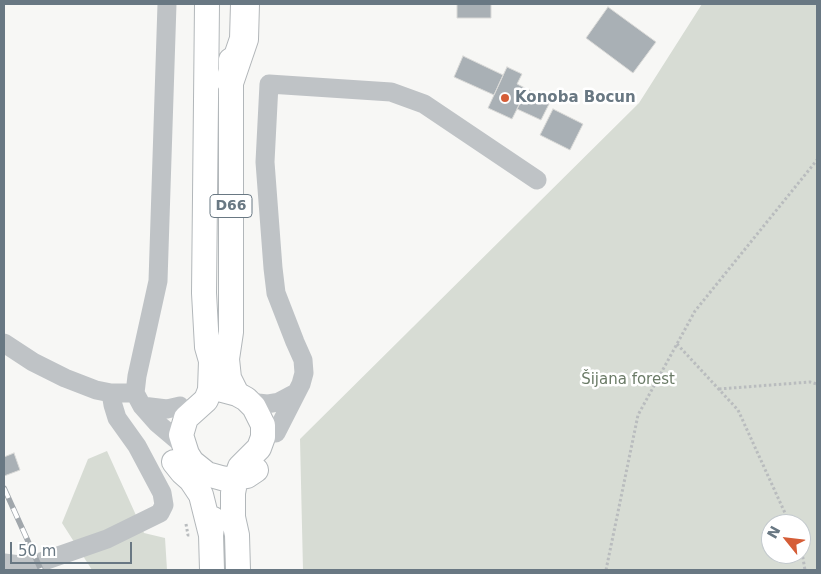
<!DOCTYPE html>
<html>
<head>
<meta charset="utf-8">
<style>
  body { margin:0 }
  #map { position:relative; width:821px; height:574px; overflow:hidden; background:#f7f7f5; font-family:"DejaVu Sans",sans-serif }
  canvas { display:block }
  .frame { position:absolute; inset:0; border:5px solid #697883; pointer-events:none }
  .north { position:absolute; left:761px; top:514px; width:50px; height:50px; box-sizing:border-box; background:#fff; border:1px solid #c3c9cd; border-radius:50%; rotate:299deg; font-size:14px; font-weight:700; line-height:20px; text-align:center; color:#697883 }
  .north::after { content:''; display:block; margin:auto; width:18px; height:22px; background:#d55d37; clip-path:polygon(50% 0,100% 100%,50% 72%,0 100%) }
  .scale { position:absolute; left:10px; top:542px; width:122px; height:22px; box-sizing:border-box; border:2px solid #697883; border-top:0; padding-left:6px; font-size:15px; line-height:18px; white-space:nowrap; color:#697883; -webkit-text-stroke:4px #fff; paint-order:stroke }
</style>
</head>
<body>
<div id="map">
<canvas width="821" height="574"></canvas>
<div class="frame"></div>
<div class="north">N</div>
<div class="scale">50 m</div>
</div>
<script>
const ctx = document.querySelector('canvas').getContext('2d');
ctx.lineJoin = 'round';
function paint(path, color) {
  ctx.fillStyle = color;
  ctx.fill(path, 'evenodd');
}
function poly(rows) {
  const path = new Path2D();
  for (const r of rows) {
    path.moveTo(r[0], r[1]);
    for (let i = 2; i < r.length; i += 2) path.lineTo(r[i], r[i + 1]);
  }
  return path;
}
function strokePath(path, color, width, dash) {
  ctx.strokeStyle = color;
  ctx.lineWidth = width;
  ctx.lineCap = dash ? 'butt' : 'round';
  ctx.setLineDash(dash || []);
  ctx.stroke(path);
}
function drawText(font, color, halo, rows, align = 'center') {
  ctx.font = font + ' "DejaVu Sans",sans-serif';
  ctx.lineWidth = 5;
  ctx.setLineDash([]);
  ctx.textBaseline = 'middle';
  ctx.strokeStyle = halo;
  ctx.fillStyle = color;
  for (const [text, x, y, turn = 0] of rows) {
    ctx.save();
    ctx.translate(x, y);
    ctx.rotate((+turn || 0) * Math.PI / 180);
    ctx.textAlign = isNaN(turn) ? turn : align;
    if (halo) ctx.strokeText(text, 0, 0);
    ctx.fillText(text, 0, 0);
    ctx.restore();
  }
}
paint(poly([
  [702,4,817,4,817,570,303,570,300,439,639,103],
  [771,524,801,524,801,554,771,554],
  [107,451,144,533,165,538,167,570,92,570,62,523,88,459]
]), '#d7dcd4');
const building = poly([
  [457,4,491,4,491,18,457,18,457,4],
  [608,7,656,42,633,73,586,38,608,7],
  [463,56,503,75,494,95,454,77,463,56],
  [507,67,522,74,517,84,527,89,512,119,488,108,507,67],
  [527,89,551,100,541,120,517,109,527,89],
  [553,109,583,124,570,150,540,135,553,109],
  [14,453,20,470,4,476,4,457,14,453]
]);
paint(building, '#a9b0b5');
strokePath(building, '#d9d9d7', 1);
const major = poly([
  [207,4,204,293,207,347,211,361,210,390,206,400,186,418,181,435,187,454,192,462,207,474,225,479,236,478,247,476,256,470],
  [231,60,231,332,227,359,229,378,237,394],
  [222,390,237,394,246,399,254,407,263,425,263,437,259,448,240,467,236,478,233,493,233,517,237,535,238,570],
  [174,462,182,472,191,480,201,495,211,535],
  [212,570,211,535,213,519]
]);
const highway = poly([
  [230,80,244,39,245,4]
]);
strokePath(major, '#b2b7ba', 26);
strokePath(highway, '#b2b6b9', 30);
strokePath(poly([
  [677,344,738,410,790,524],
  [719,389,810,382,817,384],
  [186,524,188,535,190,535],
  [801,547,805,570],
  [606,570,638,415,695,311,817,160]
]), '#b9bcbe', 3, [2.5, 2.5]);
strokePath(poly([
  [4,343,33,362,65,378,96,390,111,393,135,393,142,406,157,423,183,445],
  [135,393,137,376,158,281,167,4],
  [246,399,258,403,267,404,279,402,296,393],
  [142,406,167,409,180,406],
  [276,433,301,384,304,373,303,360,295,342,276,293,273,268,265,162,269,84,391,92,424,104,537,180],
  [4,563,20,565,38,563,107,539,160,513,164,505,162,493,137,446,117,418,113,405,111,393]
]), '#bfc3c6', 19);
strokePath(major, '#fff', 24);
strokePath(highway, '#fff', 28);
const rail = poly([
  [4,488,41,570]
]);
strokePath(rail, '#a1a7ac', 5.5);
strokePath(rail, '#fff', 4, [11]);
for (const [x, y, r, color] of [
  [505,98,5,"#d55d37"]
]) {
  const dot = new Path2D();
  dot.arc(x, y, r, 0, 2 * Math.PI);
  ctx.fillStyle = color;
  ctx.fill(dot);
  strokePath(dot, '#fff', 2);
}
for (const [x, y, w] of [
  [231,206,42]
]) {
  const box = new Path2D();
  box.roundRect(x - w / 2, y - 11.5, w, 23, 4);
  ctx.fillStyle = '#fff';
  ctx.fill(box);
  strokePath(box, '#697883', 1);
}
drawText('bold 14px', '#697883', null, [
  ["D66",231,206]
]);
drawText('bold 15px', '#697883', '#fff', [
  ["Konoba Bocun",515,98]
], 'left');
drawText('15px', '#6b7b67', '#fff', [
  ["Šijana forest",628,380]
]);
</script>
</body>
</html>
